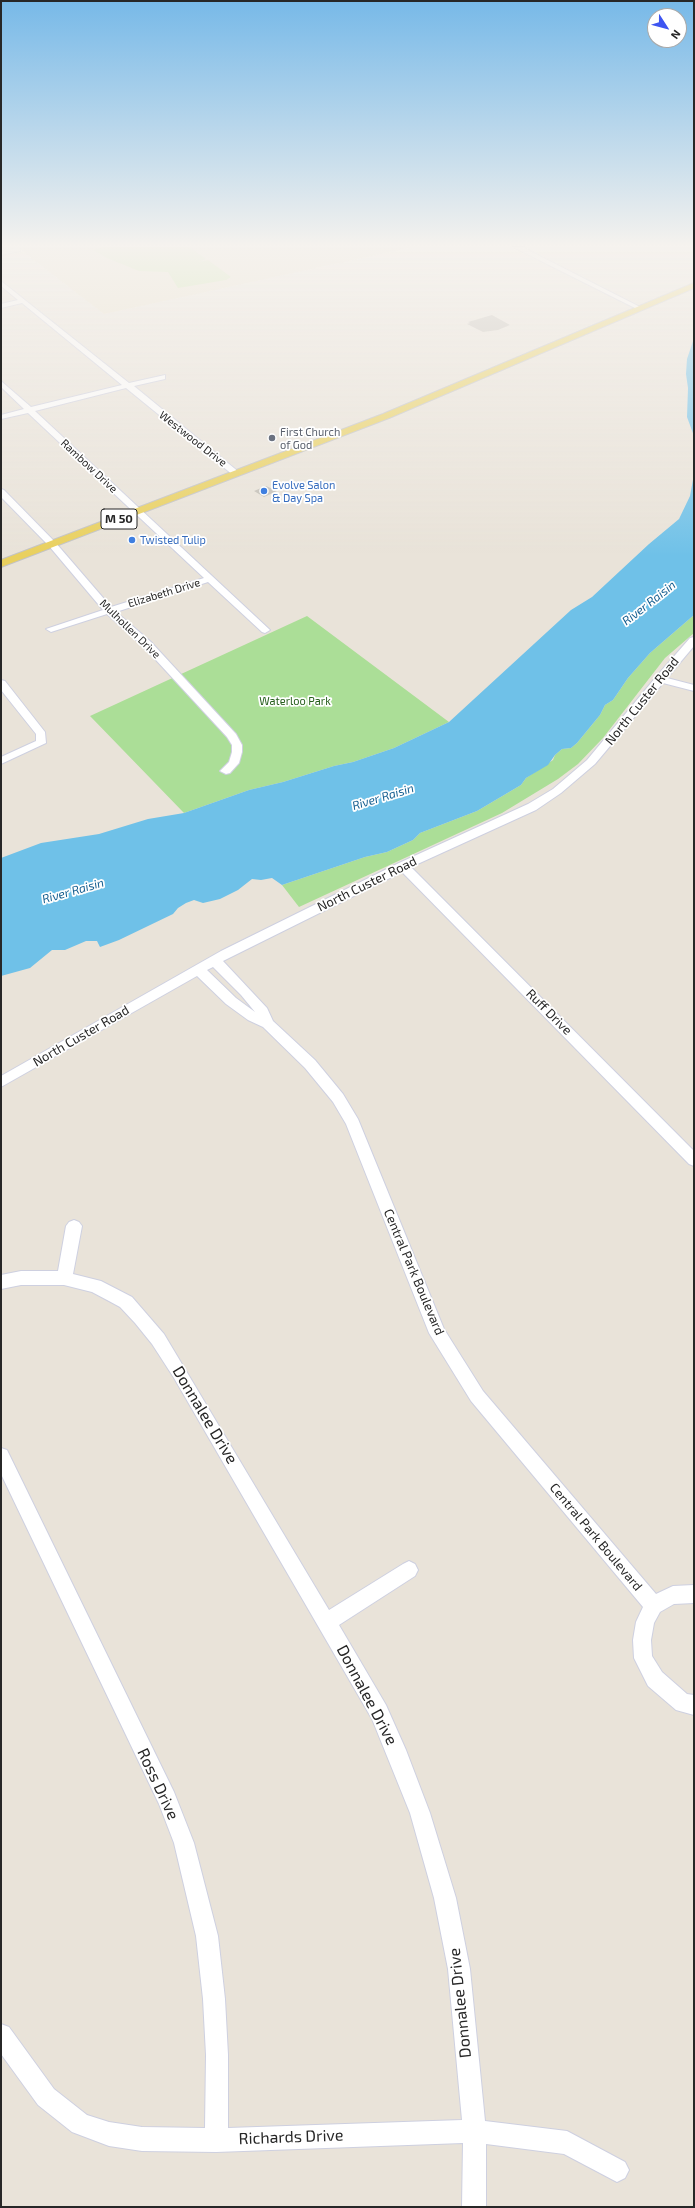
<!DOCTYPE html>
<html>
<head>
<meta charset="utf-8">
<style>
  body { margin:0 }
  #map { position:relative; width:695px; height:2208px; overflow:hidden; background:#e9e3d9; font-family:"Exo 2",sans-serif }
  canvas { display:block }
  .frame { position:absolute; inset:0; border:2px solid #272727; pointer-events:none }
  .north { position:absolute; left:647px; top:8px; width:40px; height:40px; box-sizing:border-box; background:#fff; border:1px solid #a9a9a9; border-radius:50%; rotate:126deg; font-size:11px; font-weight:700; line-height:16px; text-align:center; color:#272727 }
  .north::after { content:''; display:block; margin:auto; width:14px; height:18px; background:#3e55f1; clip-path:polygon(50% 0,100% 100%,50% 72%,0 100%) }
</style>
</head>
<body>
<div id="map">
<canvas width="695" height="2208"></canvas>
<div class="frame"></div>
<div class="north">N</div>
</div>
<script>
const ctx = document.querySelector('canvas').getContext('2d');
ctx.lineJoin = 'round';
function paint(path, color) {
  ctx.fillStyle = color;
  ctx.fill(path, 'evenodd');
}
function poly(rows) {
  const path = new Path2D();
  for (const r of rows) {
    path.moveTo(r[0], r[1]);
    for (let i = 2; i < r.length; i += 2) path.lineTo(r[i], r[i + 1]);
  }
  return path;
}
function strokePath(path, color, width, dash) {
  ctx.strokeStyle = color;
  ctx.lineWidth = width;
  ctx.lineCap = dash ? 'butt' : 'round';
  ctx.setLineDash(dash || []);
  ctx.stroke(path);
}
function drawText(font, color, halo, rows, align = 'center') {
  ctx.font = font + ' "Exo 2",sans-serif';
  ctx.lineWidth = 3.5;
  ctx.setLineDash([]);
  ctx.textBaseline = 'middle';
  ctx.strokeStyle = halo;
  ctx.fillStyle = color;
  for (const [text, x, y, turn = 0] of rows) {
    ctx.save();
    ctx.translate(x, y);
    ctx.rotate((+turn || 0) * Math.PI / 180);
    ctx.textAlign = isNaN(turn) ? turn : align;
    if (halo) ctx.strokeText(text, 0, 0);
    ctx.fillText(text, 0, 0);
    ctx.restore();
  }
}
paint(poly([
  [17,247,413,247,104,314]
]), '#eae1c8');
paint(poly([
  [694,615,694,633,665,658,603,738,578,764,558,779,502,813,299,907,282,885,365,857,387,852,413,840,420,833,477,811,521,785,526,778,553,760,555,755,562,749,571,748,577,743,600,715,605,705,613,700,628,678,650,653],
  [307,616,449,722,394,748,353,762,334,766,283,782,249,790,184,813,90,716]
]), '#abde97');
paint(poly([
  [104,247,189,247,206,259,198,262,208,260,231,277,226,280,178,288,168,272,139,271,107,258,93,250]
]), '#bde593');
paint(poly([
  [694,338,694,436,687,417,688,388,686,374,687,359],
  [694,474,694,615,650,653,628,678,613,700,605,705,600,715,577,743,571,748,562,749,555,755,548,765,526,778,521,785,477,811,420,833,413,840,387,852,365,857,282,885,272,878,261,880,252,879,238,890,220,899,203,903,194,900,186,903,178,908,173,914,119,940,100,947,97,941,86,941,65,950,52,950,30,968,1,976,1,858,41,843,99,834,148,819,184,813,249,790,283,782,334,766,353,762,394,748,449,722,571,610,592,597,649,544,679,519,690,496]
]), '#6fc1e8');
paint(poly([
  [492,315,510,325,498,330,483,332,467,324,470,323,468,322],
  [266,486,277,491,264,497,254,491]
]), '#c1bdb5');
const minor = poly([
  [513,247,522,247,642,308,637,309,513,247],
  [18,248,20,249,20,251,1,255,1,251,18,248],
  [1,281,129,383,165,375,165,379,134,386,240,473,233,475,126,388,35,411,270,630,265,633,262,632,208,582,116,612,151,642,236,734,242,745,242,752,239,763,230,773,226,774,220,771,229,762,232,752,232,745,227,737,143,646,107,614,51,632,46,629,103,610,49,546,1,497,1,489,4,490,55,542,111,607,204,578,28,413,1,419,1,415,24,409,1,387,1,381,31,407,122,385,22,303,1,308,1,304,18,300,1,286,1,281],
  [694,637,694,646,667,678,694,685,694,691,663,683,595,764,561,793,536,810,411,867,694,1151,694,1166,689,1164,402,872,223,961,267,1008,273,1021,315,1060,343,1094,358,1119,444,1329,483,1391,656,1594,673,1586,694,1585,694,1603,674,1604,660,1612,654,1623,651,1640,652,1656,662,1672,687,1694,694,1695,694,1715,676,1710,648,1686,634,1658,633,1640,636,1622,643,1607,471,1401,429,1333,346,1124,333,1102,305,1068,263,1027,248,1020,226,1004,197,976,1,1087,1,1076,221,951,399,863,528,804,553,789,587,760,656,677,690,638,694,637],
  [213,967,241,995,255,1012,236,998,207,970,213,967],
  [1,680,5,681,45,732,46,743,1,764,1,757,36,741,36,734,1,690,1,680],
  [74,1220,79,1222,82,1226,73,1274,101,1281,132,1297,164,1334,329,1610,403,1564,409,1561,415,1564,418,1570,415,1576,339,1625,386,1705,406,1750,430,1813,456,1898,470,1969,485,2121,567,2131,625,2162,629,2170,625,2178,617,2182,564,2154,486,2144,486,2207,462,2207,463,2143,216,2152,142,2151,109,2146,72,2132,38,2105,1,2054,1,2024,9,2027,54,2089,87,2115,109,2122,142,2127,205,2128,206,2055,203,1999,196,1936,174,1843,159,1804,1,1474,1,1448,7,1450,174,1792,194,1843,218,1936,225,1999,228,2055,228,2128,462,2120,448,1969,434,1898,410,1813,372,1719,174,1378,152,1344,135,1323,120,1307,109,1301,92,1292,64,1285,21,1285,1,1289,1,1275,21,1271,58,1271,66,1226,69,1222,74,1220]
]);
const major = poly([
  [694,283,694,288,389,418,1,567,1,560,383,414,694,283]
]);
strokePath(minor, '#ced0e0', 2);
strokePath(major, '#c3c3c3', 2);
paint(minor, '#fff');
paint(major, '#e9d05e');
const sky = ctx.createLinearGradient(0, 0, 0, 556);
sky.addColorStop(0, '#77b9e8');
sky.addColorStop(0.44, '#f5f2ee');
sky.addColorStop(1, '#f5f2ee00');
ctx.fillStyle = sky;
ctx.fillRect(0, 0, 695, 556);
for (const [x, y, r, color] of [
  [272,438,4,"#6b7280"],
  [264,491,4,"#3f7fe0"],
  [132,540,4,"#3f7fe0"]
]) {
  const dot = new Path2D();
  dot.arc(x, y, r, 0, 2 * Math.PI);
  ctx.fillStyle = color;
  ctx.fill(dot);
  strokePath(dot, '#fff', 1.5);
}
drawText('11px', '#5b616d', '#fff', [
  ["First Church",280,432],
  ["of God",280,445]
], 'left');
drawText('11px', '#272727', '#fff', [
  ["Westwood Drive",193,439,38],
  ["Rambow Drive",89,466,43],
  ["Elizabeth Drive",164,593,-17],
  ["Mulhollen Drive",130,629,44]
]);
drawText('11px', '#366cbe', '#fff', [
  ["Evolve Salon",272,485],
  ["& Day Spa",272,498],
  ["Twisted Tulip",140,540]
], 'left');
drawText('11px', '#265f1c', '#fff', [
  ["Waterloo Park",295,701]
]);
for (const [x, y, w] of [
  [119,519,36]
]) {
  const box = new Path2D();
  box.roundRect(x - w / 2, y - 10, w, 20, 3);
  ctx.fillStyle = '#fff';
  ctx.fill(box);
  strokePath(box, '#272727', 1);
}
drawText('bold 12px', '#272727', null, [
  ["M 50",119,519]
]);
drawText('italic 12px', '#135d8f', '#fff', [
  ["River Raisin",649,603,-38],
  ["River Raisin",383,797,-17],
  ["River Raisin",73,891,-16]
]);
drawText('13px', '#272727', '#fff', [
  ["North Custer Road",642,701,-51],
  ["North Custer Road",367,884,-26],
  ["Ruff Drive",549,1012,45],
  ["North Custer Road",81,1036,-30],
  ["Central Park Boulevard",414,1272,67],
  ["Central Park Boulevard",596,1537,50]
]);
drawText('16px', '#272727', '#fff', [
  ["Donnalee Drive",205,1415,59],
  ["Donnalee Drive",367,1695,62],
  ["Ross Drive",158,1784,65],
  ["Donnalee Drive",460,2003,-96],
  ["Richards Drive",291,2137,-2]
]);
</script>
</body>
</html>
